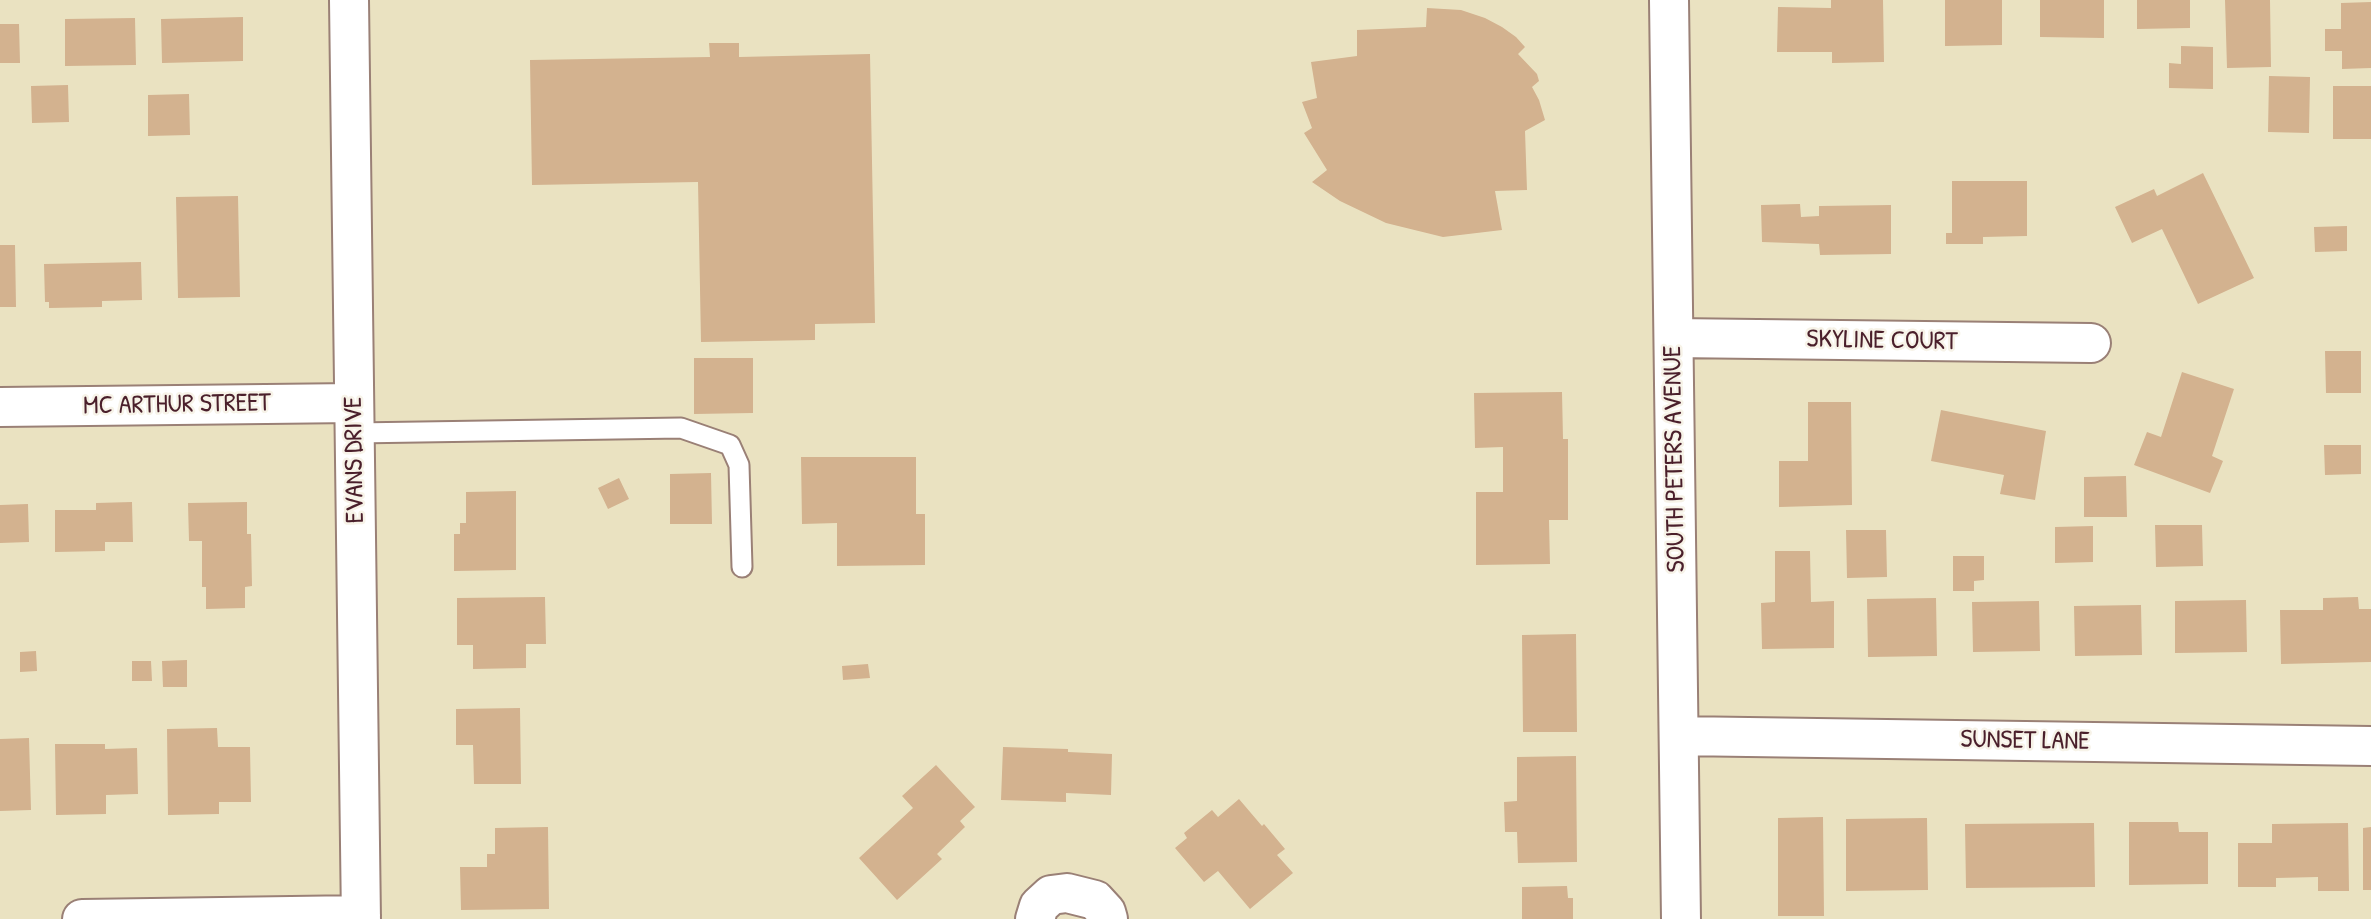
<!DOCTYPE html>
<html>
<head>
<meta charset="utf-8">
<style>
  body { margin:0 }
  canvas { display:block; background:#eae2c1 }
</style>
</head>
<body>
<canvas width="2371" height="919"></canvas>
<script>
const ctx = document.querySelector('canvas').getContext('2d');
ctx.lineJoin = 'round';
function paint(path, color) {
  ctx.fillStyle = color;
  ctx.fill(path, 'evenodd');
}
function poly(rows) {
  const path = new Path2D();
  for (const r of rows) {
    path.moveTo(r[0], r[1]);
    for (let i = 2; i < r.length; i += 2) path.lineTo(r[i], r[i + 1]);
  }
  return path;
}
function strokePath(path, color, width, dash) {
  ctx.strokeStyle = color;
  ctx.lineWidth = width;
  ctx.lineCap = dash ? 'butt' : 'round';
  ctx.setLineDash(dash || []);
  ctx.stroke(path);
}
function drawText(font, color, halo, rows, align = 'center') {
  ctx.font = font + ' "Patrick Hand",sans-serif';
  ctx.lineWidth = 5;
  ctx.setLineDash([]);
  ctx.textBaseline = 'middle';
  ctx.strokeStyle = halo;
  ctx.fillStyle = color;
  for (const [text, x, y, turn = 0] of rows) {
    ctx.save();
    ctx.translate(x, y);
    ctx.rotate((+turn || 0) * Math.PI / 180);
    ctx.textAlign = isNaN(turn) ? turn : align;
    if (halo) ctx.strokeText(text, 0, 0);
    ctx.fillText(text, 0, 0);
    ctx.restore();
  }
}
paint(poly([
  [1831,0,1883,0,1884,62,1832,63,1832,52,1777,52,1778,7,1831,8],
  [1945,0,2002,0,2002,45,1945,46],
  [2040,0,2104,0,2104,38,2040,37],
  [2137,0,2190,0,2190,28,2137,29],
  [2225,0,2270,0,2271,67,2227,68],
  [2371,2,2371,68,2342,69,2342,51,2325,51,2325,29,2341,29,2341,3],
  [1427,8,1461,10,1485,18,1502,27,1516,37,1525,47,1518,54,1537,74,1539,81,1532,87,1539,100,1545,120,1525,131,1527,190,1495,191,1502,230,1443,237,1386,223,1340,201,1312,182,1327,170,1304,133,1312,128,1302,102,1317,98,1311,62,1357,56,1357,30,1426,27],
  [243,17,243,61,162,63,161,19],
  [135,18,136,65,65,66,65,19],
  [0,24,19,24,20,63,0,63],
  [709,43,739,43,739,57,870,54,875,323,815,324,815,340,701,342,698,182,532,185,530,60,710,57],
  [2181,46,2213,47,2213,89,2169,88,2169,63,2181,64],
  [2269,76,2310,77,2309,133,2268,132],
  [68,85,69,122,32,123,31,86],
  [2333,86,2371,86,2371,139,2333,139],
  [189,94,190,135,148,136,148,95],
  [2203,173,2254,278,2198,304,2162,229,2132,243,2115,207,2154,189,2157,196],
  [1952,181,2027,181,2027,236,1983,237,1983,244,1946,244,1946,233,1952,233],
  [238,196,240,297,178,298,176,197],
  [1800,204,1801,217,1819,216,1819,206,1891,205,1891,254,1820,255,1819,244,1762,242,1761,205],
  [2347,226,2347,251,2315,252,2314,227],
  [0,245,15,245,16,307,0,307],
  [141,262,142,300,102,301,102,307,49,308,49,302,45,302,44,264],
  [2325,351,2361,351,2361,393,2326,393],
  [694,358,753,358,753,413,694,414],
  [2182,372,2234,389,2212,456,2223,461,2210,493,2134,465,2147,432,2161,437],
  [1562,392,1563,439,1568,439,1568,520,1549,520,1550,564,1476,565,1476,492,1503,492,1503,447,1475,448,1474,393],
  [1808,402,1851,402,1852,505,1779,507,1779,461,1808,461],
  [1941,410,2046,431,2035,500,2000,494,2004,475,1931,461],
  [2324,445,2361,445,2361,474,2325,475],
  [801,457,916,457,916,514,925,514,925,565,837,566,837,523,802,524],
  [711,473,712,524,670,524,670,474],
  [2126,476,2127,517,2084,517,2084,477],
  [619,478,629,499,608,509,598,488],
  [516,491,516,570,454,571,454,534,460,534,460,523,466,523,466,492],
  [132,502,133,542,105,542,105,551,55,552,55,510,96,510,96,503],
  [247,502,247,534,251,534,252,586,245,587,245,608,206,609,206,587,202,587,202,541,189,541,188,503],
  [28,504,29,542,0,543,0,505],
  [2155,525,2202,525,2203,566,2156,567],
  [2093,526,2093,562,2055,563,2055,527],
  [1846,530,1886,530,1887,577,1847,578],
  [1775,551,1810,551,1811,602,1834,601,1834,648,1762,649,1761,603,1775,602],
  [1953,556,1984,556,1984,580,1974,581,1974,591,1953,591],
  [545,597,546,644,526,644,526,668,473,669,473,645,457,645,457,598],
  [2358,597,2359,609,2371,609,2371,662,2281,664,2280,610,2323,610,2323,598],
  [1936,598,1937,656,1868,657,1867,599],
  [2246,600,2247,652,2175,653,2175,601],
  [2039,601,2040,651,1973,652,1972,602],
  [2141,605,2142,655,2075,656,2074,606],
  [1576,634,1577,732,1523,732,1522,635],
  [36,651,37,671,20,672,20,652],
  [187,660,187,687,163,687,162,661],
  [132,661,151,661,152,681,132,681],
  [868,664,870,678,843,680,842,666],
  [520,708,521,784,474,784,473,745,456,745,456,709],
  [217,728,218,747,250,747,251,802,219,802,219,814,168,815,167,729],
  [29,738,31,810,0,811,0,739],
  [55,744,105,744,105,749,137,748,138,794,106,795,106,814,56,815],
  [1003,747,1068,749,1068,752,1112,754,1111,795,1066,793,1066,802,1001,800],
  [1576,756,1577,862,1518,863,1517,832,1505,832,1504,802,1517,801,1517,757],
  [936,765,975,807,960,821,965,827,937,854,942,859,897,900,859,858,913,808,902,796],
  [1239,799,1262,826,1264,824,1285,849,1277,855,1293,873,1250,909,1218,871,1204,882,1175,848,1187,838,1184,833,1212,810,1218,817],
  [1823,817,1824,916,1778,916,1778,818],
  [1927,818,1928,890,1846,891,1846,819],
  [2129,822,2178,822,2179,832,2208,832,2208,884,2129,885],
  [2094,823,2095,887,1966,888,1965,824],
  [2348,823,2349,891,2318,891,2318,877,2276,878,2276,887,2238,887,2238,843,2272,843,2272,824],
  [548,827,549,909,461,910,460,867,487,867,487,854,495,854,495,828],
  [2371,827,2371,890,2363,890,2363,828],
  [1567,886,1568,898,1573,898,1573,919,1522,919,1522,887]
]), '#d3b28f');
const lane = poly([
  [355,433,681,428,730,445,739,465,742,567]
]);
const street = poly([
  [349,0,361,919],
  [1669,0,1681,919],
  [1674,338,2091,343],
  [0,407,354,403],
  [1679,736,2371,746],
  [82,919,361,915],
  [1035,919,1039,906,1051,895,1067,893,1095,900,1106,912,1108,919]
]);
strokePath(lane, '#9a8076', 23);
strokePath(street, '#9a8076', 42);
strokePath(lane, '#fff', 19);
strokePath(street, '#fff', 38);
drawText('26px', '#4a1f2b', '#f7f3e8', [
  ["SKYLINE COURT",1882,341,1],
  ["MC ARTHUR STREET",177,405,-1],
  ["SOUTH PETERS AVENUE",1675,459,-91],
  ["EVANS DRIVE",355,460,-91],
  ["SUNSET LANE",2025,741,1]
]);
</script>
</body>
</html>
